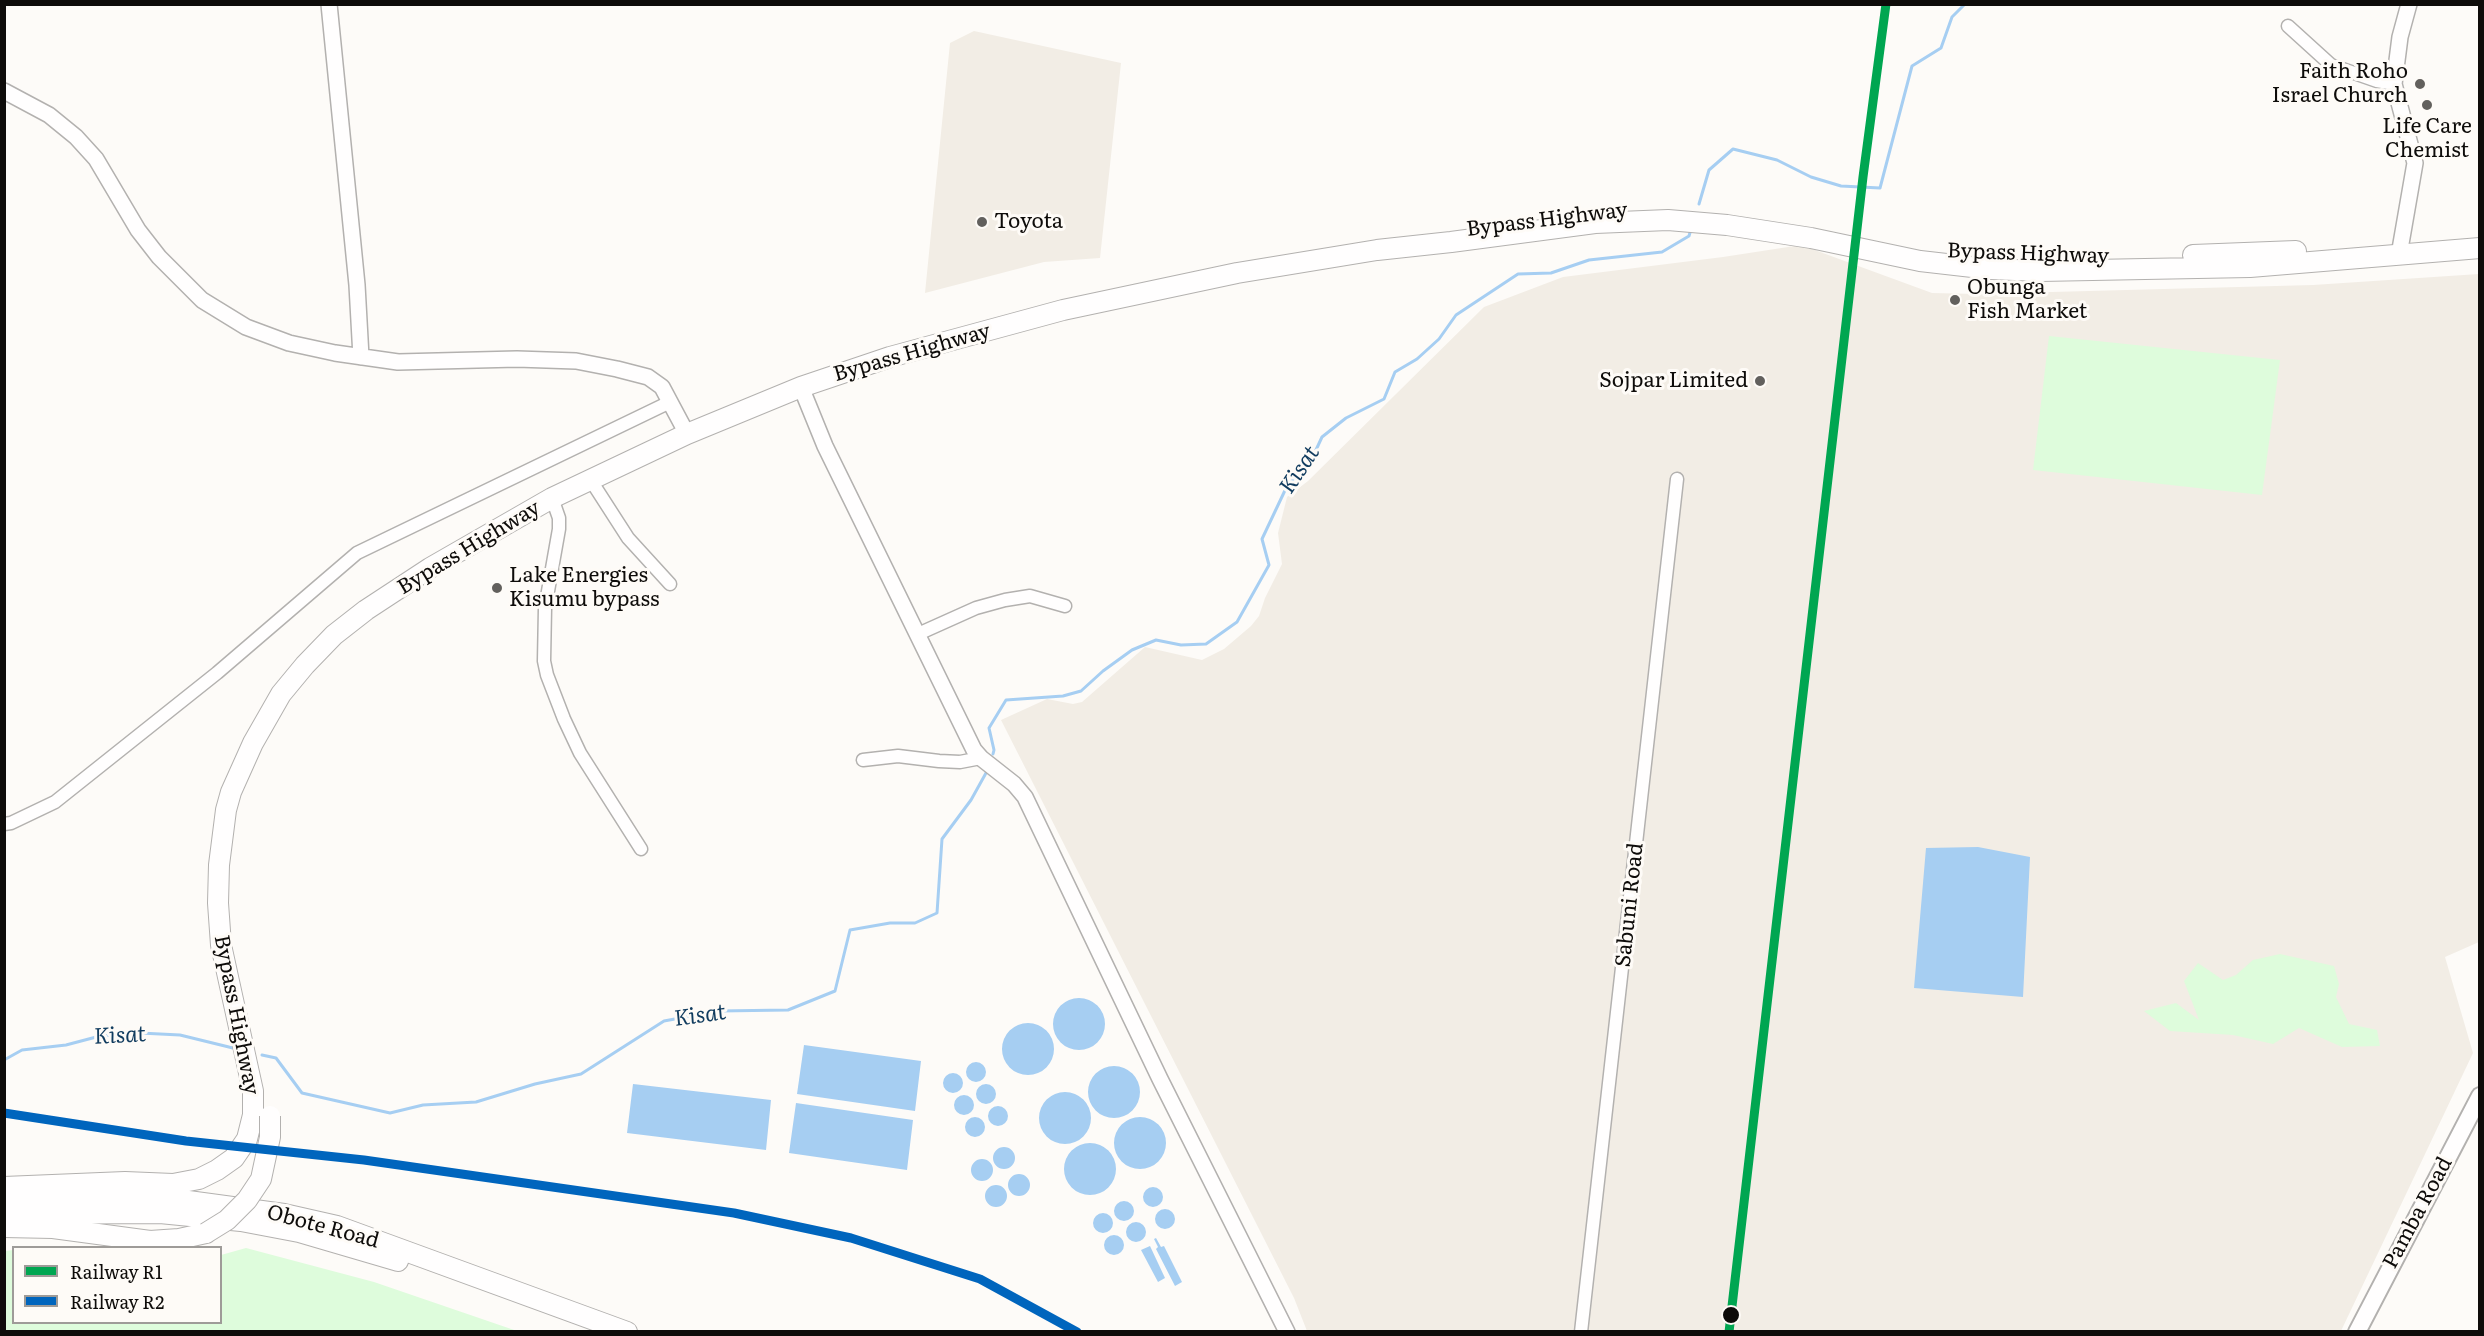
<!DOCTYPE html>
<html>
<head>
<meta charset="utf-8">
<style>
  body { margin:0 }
  #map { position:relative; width:2484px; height:1336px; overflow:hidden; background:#fdfbf8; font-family:Literata,serif }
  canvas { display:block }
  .frame { position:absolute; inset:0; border:6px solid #0e0c0a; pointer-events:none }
  .legend { position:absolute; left:12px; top:1246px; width:210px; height:78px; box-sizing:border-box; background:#fefbf7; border:2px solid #9e9b98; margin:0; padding:8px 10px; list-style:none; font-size:18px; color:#0e0c0a }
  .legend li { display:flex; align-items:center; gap:12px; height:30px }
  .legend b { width:30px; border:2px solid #9e9b98 }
</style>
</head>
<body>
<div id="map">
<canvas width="2484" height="1336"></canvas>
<div class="frame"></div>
<ul class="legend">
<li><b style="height:8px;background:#00a651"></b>Railway R1</li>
<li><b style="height:8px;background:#0065bd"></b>Railway R2</li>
</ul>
</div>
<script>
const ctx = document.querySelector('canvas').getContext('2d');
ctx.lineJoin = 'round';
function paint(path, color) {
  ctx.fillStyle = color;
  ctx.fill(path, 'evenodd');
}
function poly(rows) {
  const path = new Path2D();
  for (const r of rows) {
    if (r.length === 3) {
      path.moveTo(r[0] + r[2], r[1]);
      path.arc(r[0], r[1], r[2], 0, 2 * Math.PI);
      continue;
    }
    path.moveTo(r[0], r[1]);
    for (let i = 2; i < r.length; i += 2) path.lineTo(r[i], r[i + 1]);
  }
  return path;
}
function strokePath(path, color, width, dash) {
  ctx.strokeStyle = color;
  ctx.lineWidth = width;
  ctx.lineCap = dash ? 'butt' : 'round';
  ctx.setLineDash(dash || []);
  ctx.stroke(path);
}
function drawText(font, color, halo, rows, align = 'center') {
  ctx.font = font + ' Literata,serif';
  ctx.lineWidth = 6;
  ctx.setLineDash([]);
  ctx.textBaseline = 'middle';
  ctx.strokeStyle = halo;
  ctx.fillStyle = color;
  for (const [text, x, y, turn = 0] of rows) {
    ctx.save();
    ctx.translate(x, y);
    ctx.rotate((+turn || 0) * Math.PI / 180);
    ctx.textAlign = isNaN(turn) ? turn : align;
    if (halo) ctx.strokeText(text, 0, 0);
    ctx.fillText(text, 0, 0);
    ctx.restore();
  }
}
paint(poly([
  [974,31,1121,63,1100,258,1044,262,925,293,950,43],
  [1801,245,1932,293,1977,294,2313,285,2479,274,2479,942,2445,957,2473,1053,2341,1331,1307,1331,1294,1298,1001,720,1047,699,1073,704,1082,702,1145,647,1202,660,1224,649,1251,626,1259,616,1265,598,1282,564,1278,533,1287,497,1308,481,1484,307,1563,277,1723,257]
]), '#f2ede5');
paint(poly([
  [2049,336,2280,360,2262,495,2033,470],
  [2280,954,2334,966,2339,984,2336,997,2349,1024,2377,1030,2380,1046,2342,1047,2299,1028,2273,1044,2233,1035,2170,1031,2144,1011,2176,1003,2199,1020,2184,981,2198,963,2223,980,2236,975,2253,960],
  [246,1248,374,1282,517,1331,5,1331,5,1251,13,1250,14,1322,220,1322,221,1255]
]), '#defcdc');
paint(poly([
  [1978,847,2030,857,2023,997,1914,988,1926,848],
  [1079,1024,26],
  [1028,1049,26],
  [804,1045,921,1061,915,1111,797,1094],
  [976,1072,10],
  [1114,1092,26],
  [953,1083,10],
  [633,1084,771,1100,766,1150,627,1133],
  [986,1094,10],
  [1065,1118,26],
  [964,1105,10],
  [796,1103,913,1120,907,1170,789,1153],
  [998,1116,10],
  [1140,1143,26],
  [975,1127,10],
  [1090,1169,26],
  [1004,1158,11],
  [982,1170,11],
  [1019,1185,11],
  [996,1196,11],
  [1153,1197,10],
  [1124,1211,10],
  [1165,1219,10],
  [1103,1223,10],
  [1136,1232,10],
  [1114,1245,10],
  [1156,1238,1161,1247,1164,1246,1182,1282,1175,1286,1156,1249,1158,1247,1154,1239],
  [1150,1246,1165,1278,1158,1282,1141,1250]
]), '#a6cef2');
strokePath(poly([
  [1699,204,1709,170,1733,149,1777,160,1811,177,1841,186,1880,188,1912,66,1941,48,1952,17,1965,4],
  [993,754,994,750,989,728,1006,700,1063,696,1081,691,1103,671,1132,650,1156,640,1181,645,1206,644,1237,622,1269,565,1262,539,1288,484,1309,465,1322,437,1346,418,1384,399,1395,372,1417,359,1439,339,1456,315,1518,274,1551,273,1589,260,1662,252,1689,236,1691,229],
  [262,1055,276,1058,302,1093,390,1113,423,1105,476,1102,535,1084,581,1074,664,1021,718,1011,788,1010,835,991,850,930,890,923,915,923,937,913,942,839,971,800,986,773],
  [4,1060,22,1050,66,1045,100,1036,140,1033,180,1035,237,1049]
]), '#a6cef2', 3);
const minor = poly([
  [2288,26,2331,65,2377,81,2394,84],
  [590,479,628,538,670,584],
  [552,498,559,518,559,529,545,608,544,661,547,675,564,719,580,753,641,849],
  [918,634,976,608,1005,600,1030,596,1065,606],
  [863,760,898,756,939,761,960,762,981,758],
  [4,824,11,823,55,802,217,673,357,553,670,402],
  [1581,1332,1677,479]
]);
const tertiary = poly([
  [329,4,357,285,361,357],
  [4,91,49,115,76,137,96,159,138,230,159,257,202,300,246,327,289,343,335,353,398,362,517,359,576,361,617,369,648,377,662,387,687,434],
  [2399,255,2415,163,2394,84,2400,37,2409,4],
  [801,387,825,446,974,750,981,758,1014,784,1025,797,1160,1079,1287,1332]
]);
const secondary = poly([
  [2357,1332,2480,1096]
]);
const primary = poly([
  [2193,255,2296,251],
  [4,1187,125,1182,173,1184,199,1179,217,1170,234,1158,247,1139,253,1115,253,1091,221,945,218,903,219,865,226,810,231,792,253,743,281,694,305,665,334,635,366,610,430,568,552,498,687,434,801,387,890,357,1063,310,1237,273,1377,250,1451,242,1595,223,1668,220,1727,225,1811,238,1920,261,1990,269,2040,271,2250,267,2480,248],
  [4,1227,53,1228,150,1241,179,1239,206,1233]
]);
const trunk = poly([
  [4,1198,86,1196,166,1198,284,1214,337,1226,627,1332],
  [4,1214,160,1213,241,1221,299,1232,398,1261]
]);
strokePath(minor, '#b3b1af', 15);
strokePath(tertiary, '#b3b1af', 18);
strokePath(secondary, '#b3b1af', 20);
strokePath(primary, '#b3b1af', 22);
strokePath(trunk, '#b3b1af', 22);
strokePath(minor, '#fffefe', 12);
strokePath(tertiary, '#fffefe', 15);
strokePath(secondary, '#fffefe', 16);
strokePath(primary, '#fffefe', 20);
strokePath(trunk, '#fffefe', 20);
const primaryBridge = poly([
  [206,1233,227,1220,247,1200,261,1179,270,1137,270,1116]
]);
strokePath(primaryBridge, '#b3b1af', 22, []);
strokePath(primaryBridge, '#fffefe', 20);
strokePath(poly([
  [1729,1332,1863,177,1886,4]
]), '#00a651', 9);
strokePath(poly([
  [4,1113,186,1141,364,1160,734,1213,851,1238,980,1279,1077,1332]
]), '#0065bd', 9);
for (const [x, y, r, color] of [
  [2420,84,6,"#62605d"],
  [2427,105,6,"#62605d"],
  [982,222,6,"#62605d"],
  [1955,300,6,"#62605d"],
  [1760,381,6,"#62605d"],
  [497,588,6,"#62605d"],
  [1731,1315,9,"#0e0c0a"]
]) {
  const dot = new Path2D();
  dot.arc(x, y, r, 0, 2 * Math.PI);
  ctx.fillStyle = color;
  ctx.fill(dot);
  strokePath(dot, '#fefbf7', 2);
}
drawText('21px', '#0e0c0a', '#fefbf7', [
  ["Faith Roho",2408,72,"right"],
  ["Israel Church",2408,96,"right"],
  ["Life Care",2427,127,"center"],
  ["Chemist",2427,151,"center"],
  ["Toyota",994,222],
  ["Obunga",1967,288],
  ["Fish Market",1967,312],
  ["Sojpar Limited",1748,381,"right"],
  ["Lake Energies",509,576],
  ["Kisumu bypass",509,600]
], 'left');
drawText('21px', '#0e0c0a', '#fefbf7', [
  ["Bypass Highway",1547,220,-7],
  ["Bypass Highway",2028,254,2],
  ["Bypass Highway",912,353,-16],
  ["Bypass Highway",469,548,-31],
  ["Sabuni Road",1630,905,-84],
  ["Bypass Highway",236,1015,79],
  ["Pamba Road",2418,1213,-62],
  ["Obote Road",323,1227,15]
]);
drawText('italic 22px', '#113c5f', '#fefbf7', [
  ["Kisat",1300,470,-56],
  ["Kisat",700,1016,-8],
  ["Kisat",120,1036,-3]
]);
</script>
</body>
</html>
